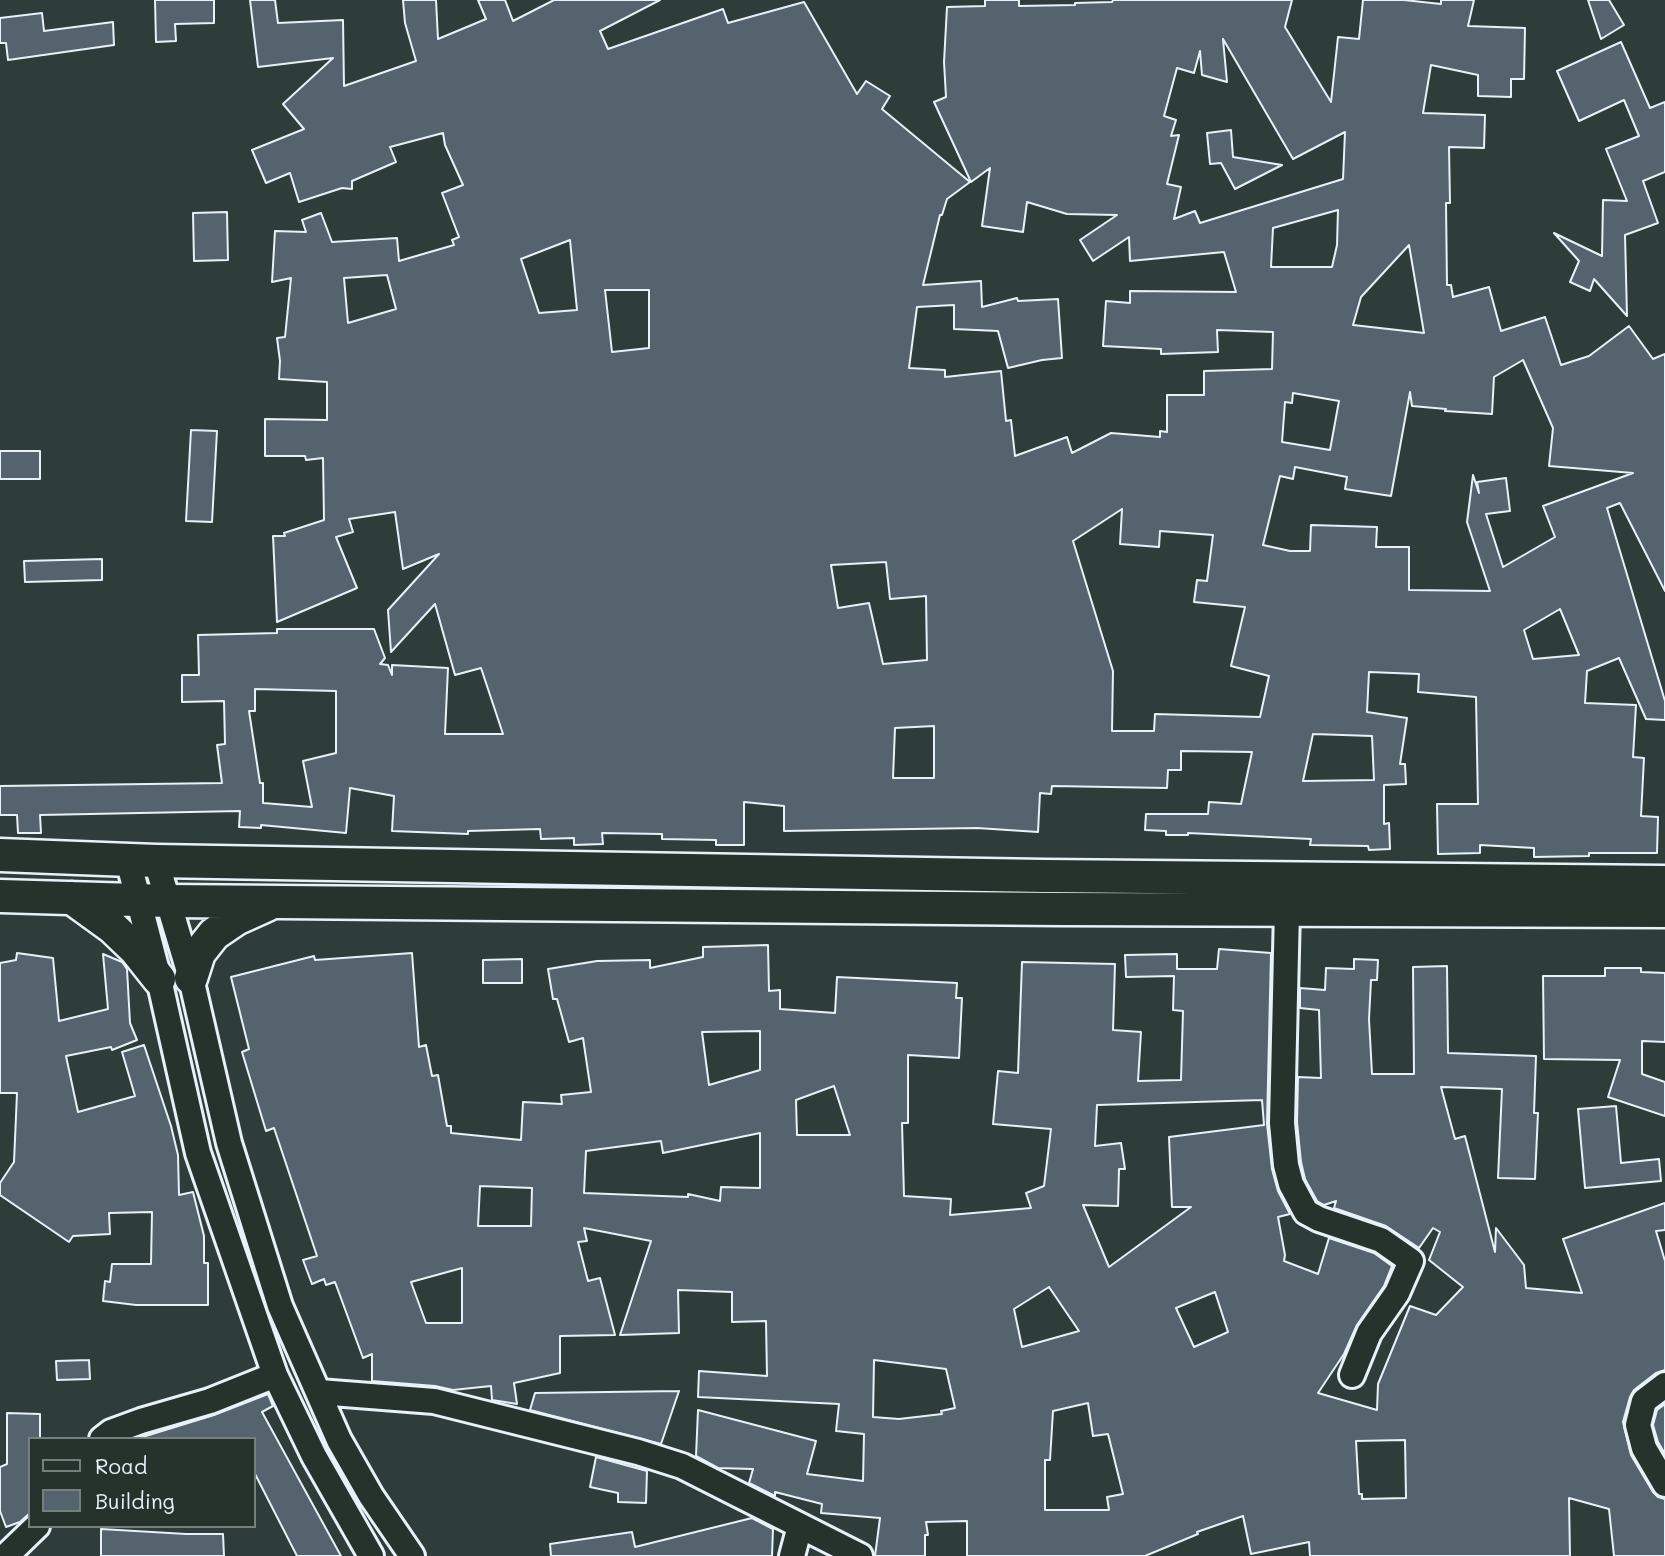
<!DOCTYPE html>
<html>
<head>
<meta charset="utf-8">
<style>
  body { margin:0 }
  #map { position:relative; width:1665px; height:1556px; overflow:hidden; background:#2f3d3a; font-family:Mali,sans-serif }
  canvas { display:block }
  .legend { position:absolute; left:28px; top:1437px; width:228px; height:91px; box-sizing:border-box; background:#26332d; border:2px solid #747f7e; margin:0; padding:9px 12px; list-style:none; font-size:21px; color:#e8f1f8 }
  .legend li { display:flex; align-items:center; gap:14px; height:35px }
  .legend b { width:35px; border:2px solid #747f7e }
</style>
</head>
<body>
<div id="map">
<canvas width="1665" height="1556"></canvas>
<ul class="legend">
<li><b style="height:9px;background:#26332d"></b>Road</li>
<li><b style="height:19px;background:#55636f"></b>Building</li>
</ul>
</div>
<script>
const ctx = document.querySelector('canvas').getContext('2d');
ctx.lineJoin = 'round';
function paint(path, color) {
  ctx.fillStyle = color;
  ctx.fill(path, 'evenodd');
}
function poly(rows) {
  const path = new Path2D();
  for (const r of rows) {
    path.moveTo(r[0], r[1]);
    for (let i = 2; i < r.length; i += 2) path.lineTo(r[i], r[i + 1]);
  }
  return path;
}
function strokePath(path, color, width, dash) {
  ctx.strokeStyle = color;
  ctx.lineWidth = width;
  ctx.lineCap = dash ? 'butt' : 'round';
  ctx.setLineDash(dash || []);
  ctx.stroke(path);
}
const building = poly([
  [155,0,214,0,214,23,175,24,176,41,156,42,155,0],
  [250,0,275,0,278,23,343,20,344,86,416,61,405,23,403,0,436,0,438,39,486,19,478,0,505,0,513,21,554,0,660,0,600,31,608,49,723,9,728,23,804,2,857,94,866,81,890,96,882,109,970,182,947,199,942,215,940,215,923,285,981,281,982,307,1017,298,1018,301,1058,299,1062,358,1042,360,1008,368,998,331,954,329,954,305,917,307,909,368,945,370,945,377,1001,371,1006,421,1011,420,1015,456,1067,437,1072,453,1111,433,1160,437,1160,431,1167,432,1167,395,1204,395,1204,371,1272,369,1273,332,1217,330,1218,352,1161,354,1161,349,1103,346,1106,301,1130,303,1130,291,1236,292,1224,252,1130,261,1129,237,1093,261,1080,240,1117,215,1067,214,1027,202,1023,232,982,226,990,168,971,182,934,102,946,97,944,62,947,7,985,6,985,0,1019,0,1019,6,1075,5,1075,3,1112,2,1113,0,1292,0,1285,27,1331,102,1338,37,1359,39,1363,0,1404,0,1441,4,1441,0,1474,0,1468,26,1525,28,1524,79,1511,79,1511,97,1478,96,1478,75,1431,65,1423,113,1485,115,1484,148,1449,147,1450,203,1446,203,1447,285,1451,285,1453,297,1489,287,1501,331,1545,317,1561,365,1589,356,1629,326,1653,359,1665,354,1665,591,1620,503,1607,508,1665,701,1665,720,1646,719,1619,658,1587,671,1585,703,1636,705,1633,757,1644,758,1641,816,1658,817,1657,853,1589,853,1589,856,1534,857,1534,848,1480,845,1480,853,1438,854,1437,804,1478,804,1476,697,1418,692,1419,674,1369,672,1367,712,1407,718,1400,764,1405,764,1406,784,1384,785,1384,824,1389,823,1390,849,1369,850,1368,846,1310,845,1311,839,1188,833,1188,835,1166,835,1166,831,1145,830,1146,814,1208,814,1209,802,1241,804,1252,752,1181,751,1181,770,1168,770,1167,788,1052,786,1051,794,1040,793,1038,832,977,828,784,831,784,806,744,802,744,845,716,845,716,840,662,839,662,834,602,833,603,844,574,845,574,838,541,839,540,829,468,831,468,834,392,831,394,796,350,788,346,833,261,825,261,828,239,827,240,811,40,815,41,833,18,833,17,815,0,815,0,786,222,783,217,745,225,744,224,701,182,702,182,675,199,675,198,635,277,633,277,629,374,629,385,658,380,664,388,665,392,675,392,665,448,668,445,734,503,734,481,668,455,675,435,604,391,652,388,610,439,554,403,569,395,512,349,519,353,532,336,537,357,588,277,622,273,536,285,536,284,533,324,520,323,458,306,460,305,456,265,456,265,419,327,420,327,382,279,379,280,361,277,338,285,337,291,278,272,282,275,231,306,232,302,220,321,213,332,242,397,238,399,261,454,245,452,240,459,237,442,193,463,185,445,145,443,133,390,147,396,162,352,181,352,189,342,188,299,202,290,173,266,183,252,150,304,129,283,104,333,58,258,67,250,0],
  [1223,39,1293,159,1345,132,1343,179,1200,223,1195,211,1174,219,1181,187,1167,184,1179,135,1171,136,1176,120,1164,116,1177,68,1194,73,1200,51,1202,75,1227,82,1223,39],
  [1338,210,1337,245,1332,267,1271,267,1273,228,1338,210],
  [570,240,577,310,539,313,521,259,570,240],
  [1409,245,1424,333,1353,325,1361,297,1409,245],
  [387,275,396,309,348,323,344,278,387,275],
  [605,290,649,290,649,348,612,352,605,290],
  [1523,360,1553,428,1549,466,1633,473,1543,506,1555,537,1503,567,1486,514,1510,511,1506,478,1477,482,1479,493,1473,475,1467,522,1490,591,1409,590,1409,547,1376,547,1377,527,1311,525,1310,551,1290,551,1263,545,1280,476,1293,479,1295,467,1347,477,1345,489,1391,496,1410,392,1412,406,1446,409,1445,411,1492,414,1494,377,1523,360],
  [1293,393,1339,401,1330,450,1282,442,1285,402,1292,403,1293,393],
  [1122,509,1120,544,1159,547,1160,531,1213,535,1207,581,1197,580,1194,602,1245,607,1231,666,1269,676,1260,717,1155,714,1154,731,1112,731,1113,671,1073,541,1122,509],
  [886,562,890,599,926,596,927,660,883,664,869,603,838,608,831,565,886,562],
  [1560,609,1579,655,1533,659,1524,630,1560,609],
  [255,689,336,691,336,753,303,761,312,807,263,803,263,783,260,783,249,711,255,711,255,689],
  [934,726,934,778,893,778,895,728,934,726],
  [1313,734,1372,736,1374,780,1303,781,1313,734],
  [1588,0,1609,0,1624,25,1601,39,1588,0],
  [42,13,44,31,113,22,114,45,8,60,6,43,0,43,0,18,42,13],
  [1621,42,1650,108,1665,102,1665,172,1643,181,1658,223,1625,235,1627,316,1594,279,1590,291,1570,282,1579,261,1554,233,1602,256,1603,200,1627,201,1606,149,1639,136,1624,100,1579,121,1557,71,1621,42],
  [1231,130,1233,157,1282,165,1235,189,1221,163,1210,164,1207,133,1231,130],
  [227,212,228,260,194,261,193,213,227,212],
  [191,430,217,431,212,522,186,521,191,430],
  [0,451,40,451,40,479,0,479,0,451],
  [102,559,102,580,25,582,24,561,102,559],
  [768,945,769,991,780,990,780,1009,835,1013,837,977,957,983,956,998,962,998,959,1058,908,1055,908,1123,902,1123,904,1196,951,1199,950,1215,1031,1208,1026,1193,1044,1186,1051,1129,993,1124,998,1071,1018,1073,1022,962,1115,964,1113,1030,1141,1032,1138,1081,1181,1080,1183,1011,1173,1010,1174,976,1126,977,1125,955,1177,954,1177,969,1217,969,1219,949,1271,953,1267,1124,1272,1169,1278,1191,1290,1214,1278,1217,1285,1255,1284,1261,1318,1274,1329,1238,1374,1253,1392,1266,1384,1286,1357,1325,1344,1354,1318,1393,1377,1410,1378,1384,1410,1306,1436,1315,1463,1287,1429,1260,1440,1232,1433,1228,1419,1248,1386,1226,1334,1208,1336,1201,1324,1205,1317,1201,1305,1179,1301,1162,1297,1122,1298,1077,1321,1078,1319,1010,1300,1008,1300,988,1325,990,1326,968,1354,969,1354,959,1378,960,1377,980,1371,980,1369,1019,1372,1074,1414,1074,1413,967,1447,966,1448,1053,1536,1056,1534,1113,1538,1113,1535,1179,1498,1178,1502,1089,1441,1087,1455,1139,1465,1136,1495,1252,1496,1228,1524,1265,1526,1288,1582,1293,1563,1239,1665,1203,1665,1230,1656,1231,1665,1261,1665,1370,1656,1373,1634,1390,1630,1397,1623,1422,1631,1455,1653,1492,1658,1497,1665,1499,1665,1556,1614,1556,1609,1509,1569,1498,1570,1556,1310,1556,1309,1542,1251,1554,1243,1516,1197,1532,1198,1534,1145,1556,967,1556,967,1521,926,1522,928,1535,925,1535,925,1556,875,1556,880,1518,821,1513,822,1504,775,1492,775,1496,749,1483,753,1469,718,1468,696,1456,698,1410,816,1441,807,1474,863,1481,864,1434,836,1431,839,1404,698,1397,699,1371,767,1376,766,1321,732,1322,732,1292,678,1290,679,1333,620,1335,651,1241,584,1228,587,1241,578,1242,588,1281,600,1278,615,1335,560,1336,560,1373,514,1383,517,1404,492,1400,491,1386,453,1390,435,1386,372,1381,372,1354,363,1358,335,1282,326,1285,324,1279,312,1284,303,1260,317,1256,274,1128,266,1131,242,1052,249,1049,231,977,314,956,315,960,412,953,419,1047,426,1045,432,1076,438,1075,447,1126,451,1126,451,1133,521,1140,523,1102,562,1104,561,1095,591,1092,583,1038,569,1042,557,999,553,999,548,969,597,961,650,960,650,968,703,957,703,947,768,945],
  [760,1031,760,1070,709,1085,702,1032,760,1031],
  [834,1086,850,1135,797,1135,796,1100,834,1086],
  [1262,1100,1264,1125,1169,1137,1172,1207,1191,1207,1109,1267,1083,1205,1118,1206,1119,1169,1125,1169,1121,1143,1095,1146,1097,1105,1262,1100],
  [760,1133,760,1188,721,1187,720,1201,688,1194,688,1197,584,1193,586,1151,661,1141,663,1153,760,1133],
  [480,1186,532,1188,531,1226,478,1226,480,1186],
  [462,1268,462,1323,426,1323,411,1282,462,1268],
  [1049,1287,1079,1331,1022,1347,1014,1309,1049,1287],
  [1215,1292,1228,1332,1194,1347,1176,1308,1215,1292],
  [874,1360,946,1369,955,1408,941,1411,942,1414,899,1419,873,1417,874,1360],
  [1088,1403,1093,1436,1108,1434,1123,1494,1107,1497,1109,1510,1045,1510,1045,1460,1050,1460,1053,1411,1088,1403],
  [1405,1440,1406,1498,1362,1499,1362,1494,1359,1494,1356,1441,1405,1440],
  [17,953,53,958,59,1021,108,1009,103,954,122,962,127,969,130,1023,137,1040,112,1050,111,1047,66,1056,78,1112,135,1096,122,1052,144,1045,171,1126,178,1155,179,1195,193,1192,204,1236,204,1263,208,1263,208,1305,136,1305,103,1301,105,1281,110,1282,112,1264,151,1264,152,1212,109,1213,110,1234,73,1236,69,1242,0,1195,0,1183,14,1162,17,1093,0,1093,0,963,16,960,17,953],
  [522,959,522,983,483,983,483,960,522,959],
  [1605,968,1641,968,1641,972,1665,973,1665,1042,1642,1041,1642,1074,1665,1082,1665,1116,1608,1097,1620,1060,1544,1059,1543,976,1605,976,1605,968],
  [1616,1106,1621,1163,1659,1159,1661,1181,1585,1188,1578,1109,1616,1106],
  [89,1360,90,1379,57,1380,56,1361,89,1360],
  [679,1391,661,1444,530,1410,535,1393,679,1391],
  [268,1394,273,1406,262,1412,341,1556,297,1556,254,1472,254,1439,136,1439,214,1415,268,1394],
  [1665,1404,1665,1454,1658,1442,1653,1425,1657,1410,1665,1404],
  [7,1413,40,1414,40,1439,30,1439,30,1513,20,1522,6,1527,0,1511,0,1467,7,1464,7,1413],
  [596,1457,647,1471,646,1503,618,1502,618,1493,590,1487,596,1457],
  [752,1518,773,1529,772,1556,551,1556,550,1544,632,1532,635,1547,752,1518],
  [101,1529,186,1534,223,1534,224,1556,101,1556,101,1529]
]);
paint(building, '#55636f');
strokePath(building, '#e8f1f8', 2);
const minor = poly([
  [128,860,159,979,198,1153,275,1375,314,1456,371,1556],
  [156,861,191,978,229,1143,280,1306,339,1440,371,1496,412,1556],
  [1287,910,1282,1123,1286,1165,1291,1184,1306,1212,1319,1219,1381,1240,1411,1261,1397,1293,1369,1333,1352,1375],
  [1665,1385,1644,1401,1638,1425,1644,1448,1665,1484],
  [319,1392,434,1401,638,1452,682,1466,860,1556],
  [102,1439,111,1432,141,1421,210,1401,275,1375],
  [6,1556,37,1526],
  [792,1556,800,1526]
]);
const major = poly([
  [0,855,156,861,1044,876,1665,882],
  [0,896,169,901,1059,909,1665,911],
  [72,898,112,927,136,950,159,979],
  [191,978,199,953,214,934,236,919,267,905]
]);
strokePath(minor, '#e8f1f8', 30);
strokePath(major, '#e8f1f8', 37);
strokePath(minor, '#26332d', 24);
strokePath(major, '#26332d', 32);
</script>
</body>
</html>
